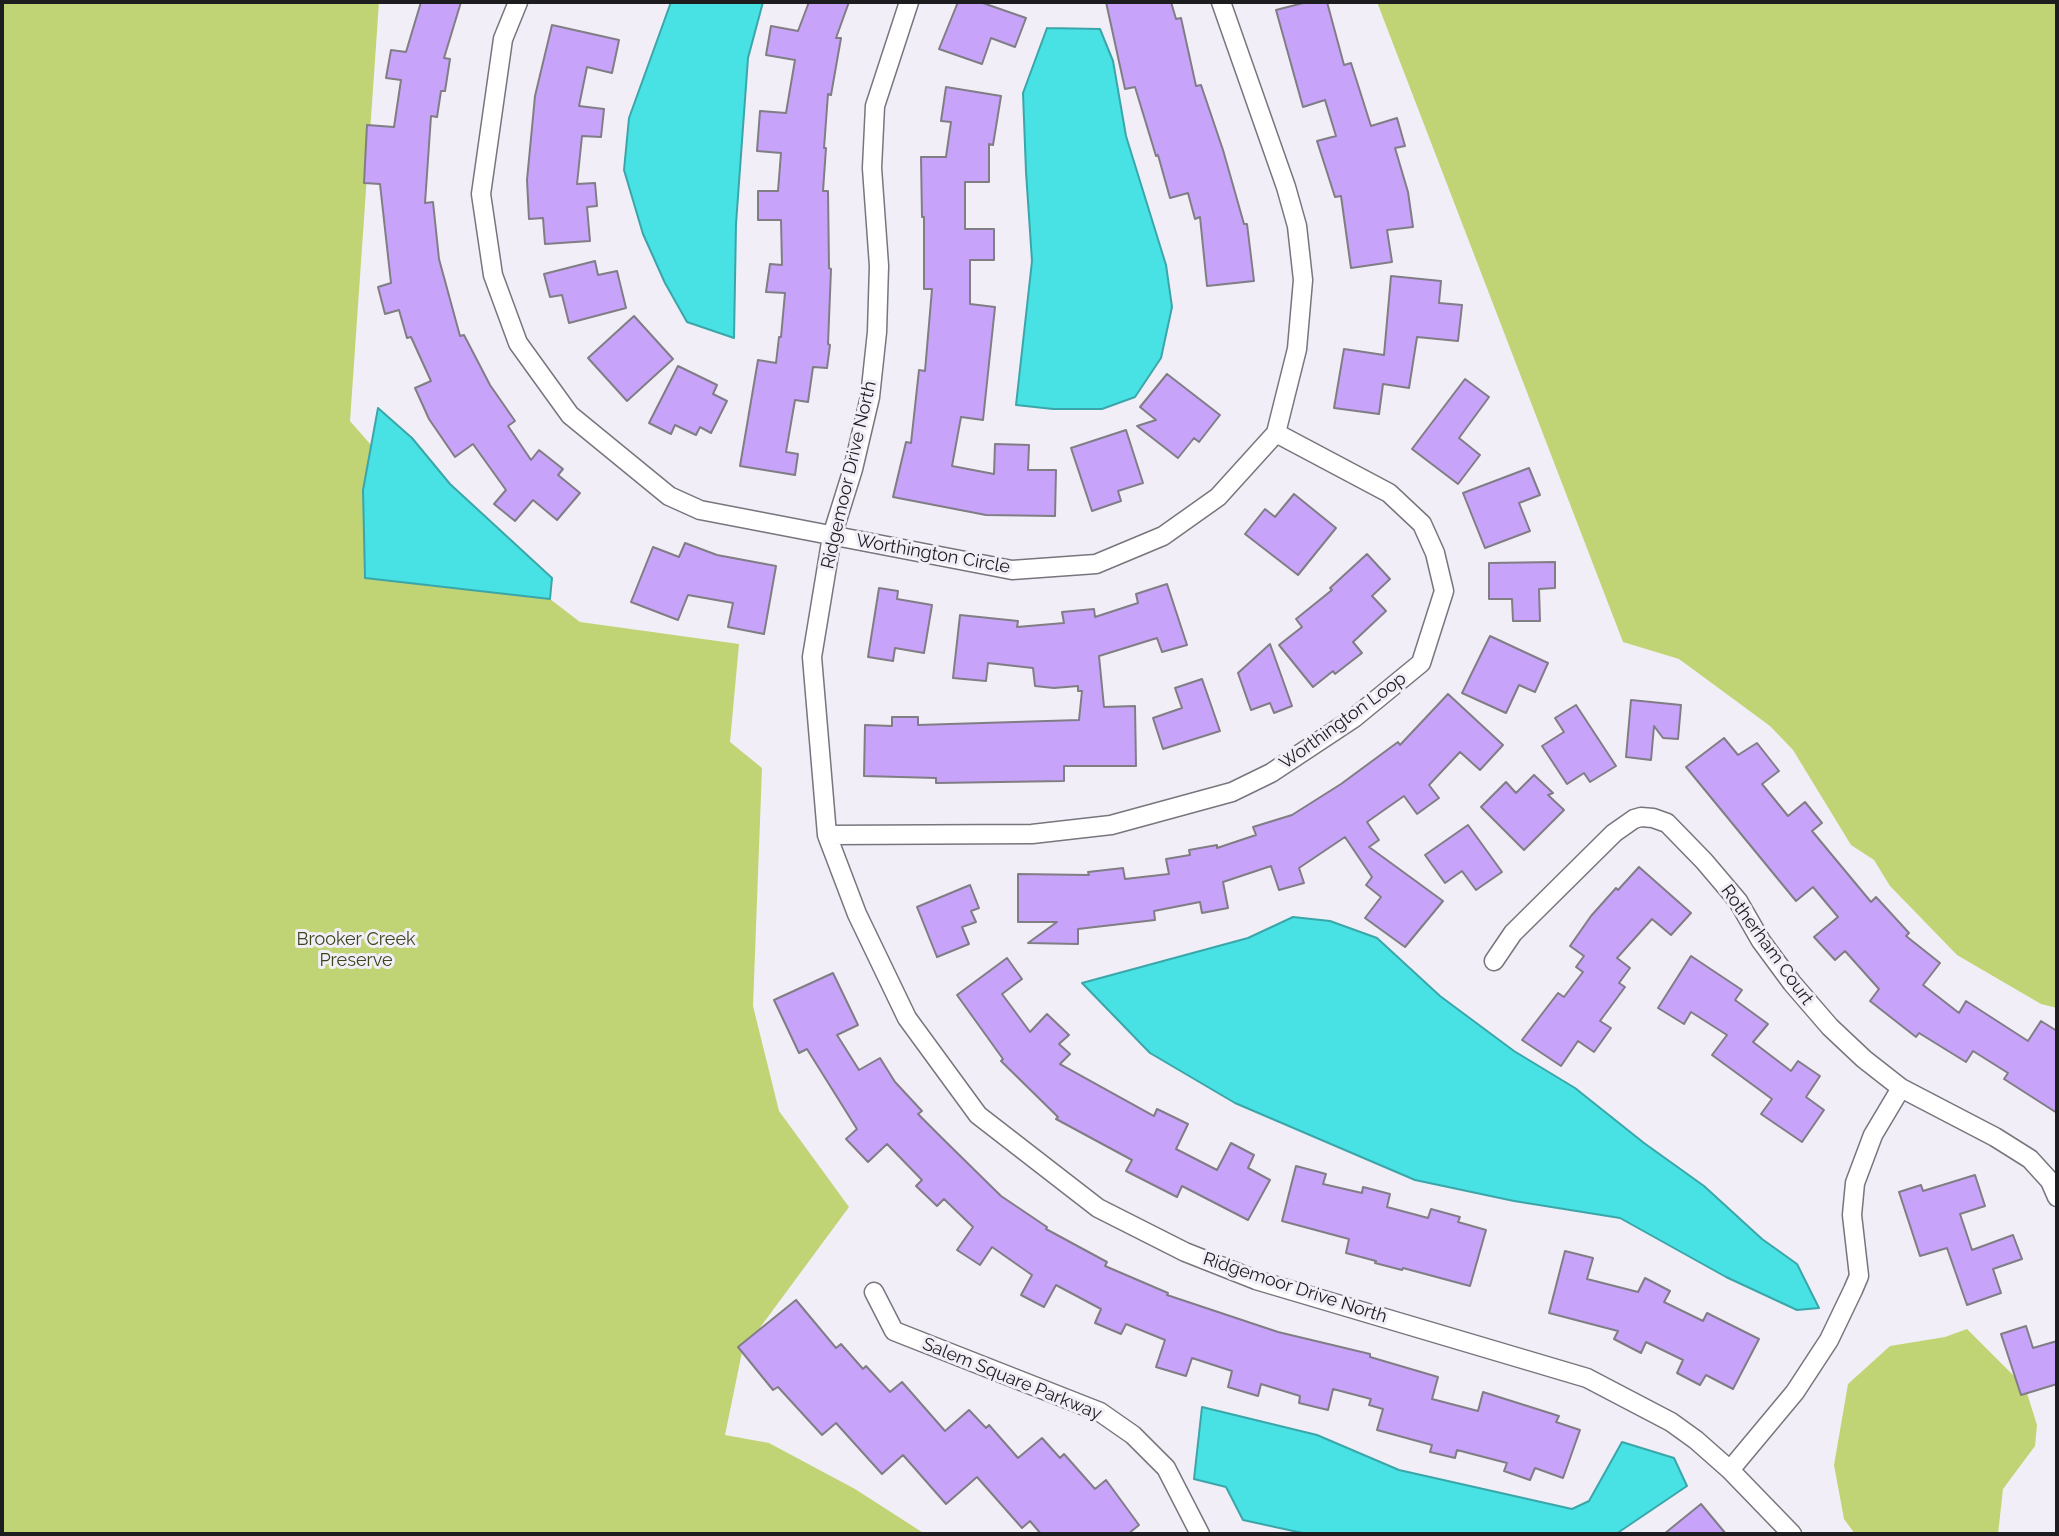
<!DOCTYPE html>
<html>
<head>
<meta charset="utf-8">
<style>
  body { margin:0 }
  #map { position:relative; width:2059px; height:1536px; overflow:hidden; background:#f1eef7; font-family:Raleway,sans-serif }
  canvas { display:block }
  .frame { position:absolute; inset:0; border:4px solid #1d1c1f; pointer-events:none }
</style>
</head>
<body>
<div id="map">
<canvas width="2059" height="1536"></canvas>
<div class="frame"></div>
</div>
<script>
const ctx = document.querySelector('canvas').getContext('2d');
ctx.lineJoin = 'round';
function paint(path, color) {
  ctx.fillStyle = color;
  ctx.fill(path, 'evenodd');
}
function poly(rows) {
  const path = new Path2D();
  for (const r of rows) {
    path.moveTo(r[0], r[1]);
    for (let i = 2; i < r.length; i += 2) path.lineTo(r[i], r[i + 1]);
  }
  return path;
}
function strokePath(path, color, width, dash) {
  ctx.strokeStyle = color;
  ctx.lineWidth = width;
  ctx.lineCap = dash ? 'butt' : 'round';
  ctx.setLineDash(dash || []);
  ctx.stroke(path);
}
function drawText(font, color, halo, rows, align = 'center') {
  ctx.font = font + ' Raleway,sans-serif';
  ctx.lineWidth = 6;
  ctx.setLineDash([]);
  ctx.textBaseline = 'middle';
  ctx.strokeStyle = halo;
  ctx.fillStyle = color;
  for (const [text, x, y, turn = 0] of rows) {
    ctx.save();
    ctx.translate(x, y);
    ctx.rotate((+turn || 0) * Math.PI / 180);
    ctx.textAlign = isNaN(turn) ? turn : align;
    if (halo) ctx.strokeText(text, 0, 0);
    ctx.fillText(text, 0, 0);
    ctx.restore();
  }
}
paint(poly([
  [2,2,379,2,350,421,371,445,363,490,365,578,550,599,580,622,739,644,730,742,762,768,753,1006,779,1111,849,1207,742,1352,725,1435,769,1443,855,1489,925,1534,2,1534],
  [1377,2,2057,2,2057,1008,2041,1004,1957,955,1890,886,1874,860,1851,845,1793,750,1770,726,1679,659,1623,642],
  [1967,1329,2025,1387,2037,1425,2035,1446,2003,1489,1998,1534,1855,1534,1844,1519,1834,1465,1848,1384,1890,1346,1945,1337]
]), '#c1d475');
const water = poly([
  [671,2,763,2,748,58,736,224,734,338,687,322,665,283,643,234,624,170,629,118,671,2],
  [1047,28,1100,29,1113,61,1126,136,1166,265,1172,307,1161,358,1135,397,1102,409,1053,409,1016,405,1032,261,1026,172,1023,93,1047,28],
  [378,408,412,438,450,484,552,578,550,599,365,578,363,490,378,408],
  [1293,917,1330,921,1377,938,1440,996,1514,1051,1575,1088,1644,1143,1704,1186,1762,1239,1797,1264,1819,1308,1797,1310,1726,1277,1620,1218,1514,1201,1415,1180,1235,1103,1150,1053,1082,983,1248,938,1293,917],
  [1202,1407,1317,1435,1399,1470,1572,1509,1589,1501,1622,1442,1674,1458,1687,1486,1616,1534,1307,1534,1243,1520,1226,1487,1194,1479,1202,1407]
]);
paint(water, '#48e1e4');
strokePath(water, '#3ba6a9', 2);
const building = poly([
  [421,2,461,2,444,58,450,59,445,91,441,91,437,117,431,116,425,203,433,202,439,259,460,336,464,335,490,385,515,421,508,426,531,460,539,450,563,469,558,475,580,493,557,520,533,500,515,521,494,504,506,490,473,444,455,457,429,419,415,388,431,381,411,337,407,338,399,310,385,314,378,287,391,283,380,184,364,183,367,125,394,127,401,80,386,78,391,50,406,52,421,2],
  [809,2,849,2,836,38,841,38,831,95,828,94,824,148,826,148,823,191,828,191,829,268,831,269,828,344,830,345,827,368,813,367,808,402,795,400,786,452,798,454,795,475,740,466,758,360,776,363,779,337,781,337,785,293,766,292,770,264,782,265,781,220,758,220,758,191,778,191,781,153,757,151,760,111,786,113,795,60,766,55,771,26,798,31,809,2],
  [958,2,980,2,1026,18,1015,47,991,38,982,64,939,49,958,2],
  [1106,2,1171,2,1176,19,1181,18,1196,86,1201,85,1223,150,1244,224,1247,224,1254,281,1207,286,1200,217,1195,219,1188,193,1170,198,1158,155,1156,156,1135,87,1125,89,1106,2],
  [1307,2,1327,2,1344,65,1351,63,1371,126,1397,118,1405,146,1395,148,1408,192,1413,227,1387,230,1392,262,1351,268,1341,196,1335,197,1317,141,1336,136,1325,100,1303,107,1276,10,1307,2],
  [552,25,619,40,612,73,587,67,579,106,604,109,601,137,582,136,577,184,595,183,597,206,587,207,590,241,545,244,543,218,529,219,527,180,535,96,552,25],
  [946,87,1001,96,993,145,989,144,989,182,965,182,965,229,994,229,994,260,970,260,970,304,995,307,983,420,961,417,952,466,994,474,995,444,1029,445,1028,470,1056,470,1055,516,986,515,893,497,906,442,911,443,919,370,925,371,932,289,924,289,924,217,922,217,921,157,946,157,951,122,941,121,946,87],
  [595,261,598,275,617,271,626,308,569,323,562,295,550,297,544,274,595,261],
  [1391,276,1441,281,1439,303,1462,305,1458,341,1417,337,1409,388,1383,384,1379,414,1334,408,1344,349,1384,355,1391,276],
  [634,316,673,359,627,401,588,358,634,316],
  [678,366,717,385,713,394,727,401,711,433,700,427,696,435,675,425,671,434,649,423,678,366],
  [1167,374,1220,415,1199,442,1194,438,1178,458,1137,426,1156,420,1140,407,1167,374],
  [1465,379,1489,397,1459,438,1480,455,1458,484,1412,449,1465,379],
  [1126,430,1143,483,1118,491,1121,501,1092,511,1071,448,1126,430],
  [1529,468,1540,495,1519,503,1530,531,1485,548,1463,493,1529,468],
  [1294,494,1336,528,1298,575,1245,534,1265,509,1275,517,1294,494],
  [685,543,717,555,776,566,764,634,728,627,733,603,688,595,678,620,631,602,653,547,679,557,685,543],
  [1367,554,1390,579,1372,596,1386,611,1353,642,1362,653,1335,674,1333,671,1313,687,1279,645,1302,627,1296,619,1332,590,1330,588,1367,554],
  [1555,562,1555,588,1539,589,1540,621,1513,621,1512,599,1489,599,1489,563,1555,562],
  [1167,584,1187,645,1162,652,1157,638,1099,656,1104,707,1135,706,1136,766,1064,766,1064,781,936,783,936,778,864,776,865,725,892,726,892,717,918,717,918,725,1079,720,1082,691,1078,691,1078,686,1054,688,1035,686,1033,668,988,663,986,681,953,678,960,615,1018,621,1017,627,1064,623,1062,612,1094,609,1095,617,1138,603,1136,594,1167,584],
  [879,588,898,591,897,599,932,605,924,653,895,648,893,661,868,657,879,588],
  [1490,636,1548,663,1535,692,1519,685,1506,713,1462,693,1490,636],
  [1270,644,1292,706,1274,713,1270,703,1251,710,1238,673,1270,644],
  [1202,679,1220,731,1163,749,1153,718,1182,708,1175,688,1202,679],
  [1448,694,1503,745,1480,770,1460,752,1429,785,1439,798,1417,814,1404,796,1367,822,1379,840,1369,847,1443,901,1405,947,1365,918,1381,897,1366,885,1372,877,1345,837,1299,868,1304,883,1279,890,1271,866,1223,882,1228,908,1202,913,1200,902,1154,911,1155,920,1078,929,1078,944,1028,943,1057,922,1018,922,1018,874,1089,875,1088,872,1123,868,1125,879,1169,874,1166,859,1190,855,1189,850,1217,845,1217,848,1256,835,1253,827,1292,815,1341,784,1398,742,1400,745,1448,694],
  [1631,700,1681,705,1678,739,1663,738,1654,726,1651,760,1626,757,1631,700],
  [1576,705,1616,766,1590,782,1584,773,1567,784,1542,746,1564,732,1555,718,1576,705],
  [1724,738,1738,755,1757,743,1779,771,1762,784,1788,816,1805,802,1822,823,1812,831,1871,902,1876,897,1909,933,1906,936,1940,963,1923,985,1959,1013,1966,1001,2028,1041,2041,1021,2057,1031,2057,1113,2004,1079,2008,1073,1973,1051,1966,1062,1919,1033,1916,1037,1870,1001,1879,989,1845,951,1835,960,1814,937,1838,917,1813,887,1796,901,1686,767,1724,738],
  [1534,775,1553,793,1548,795,1564,810,1524,850,1481,807,1506,782,1516,793,1534,775],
  [1468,825,1502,872,1476,890,1462,871,1445,883,1425,855,1468,825],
  [1639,867,1691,913,1671,935,1652,919,1617,958,1630,968,1619,983,1625,987,1600,1021,1611,1028,1594,1052,1578,1041,1561,1066,1522,1040,1558,993,1564,997,1583,972,1576,967,1584,956,1570,946,1591,916,1616,888,1618,890,1639,867],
  [970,885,979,908,971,911,976,922,962,927,969,944,937,957,917,907,970,885],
  [1691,956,1742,990,1735,1000,1768,1024,1753,1042,1791,1071,1798,1061,1820,1076,1806,1097,1824,1110,1802,1142,1761,1114,1772,1099,1712,1055,1727,1035,1691,1012,1684,1024,1658,1008,1691,956],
  [1007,958,1022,979,1002,994,1030,1032,1047,1014,1069,1035,1059,1044,1070,1054,1060,1064,1154,1116,1157,1109,1188,1124,1176,1149,1217,1170,1231,1143,1254,1155,1248,1168,1270,1180,1248,1220,1182,1186,1177,1197,1126,1171,1132,1160,1056,1119,1058,1117,1001,1061,1003,1059,957,995,1007,958],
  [833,973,858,1025,837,1035,859,1070,880,1058,895,1082,922,1111,918,1114,942,1138,1001,1196,1047,1227,1046,1229,1107,1262,1105,1266,1168,1293,1167,1295,1278,1332,1370,1354,1370,1357,1438,1377,1432,1399,1478,1411,1483,1392,1559,1416,1556,1422,1580,1430,1563,1478,1535,1468,1530,1480,1504,1471,1507,1463,1457,1450,1455,1458,1430,1452,1432,1445,1377,1430,1383,1409,1369,1405,1371,1399,1333,1389,1328,1410,1299,1403,1300,1396,1261,1384,1258,1396,1228,1387,1232,1371,1192,1358,1186,1376,1156,1367,1165,1340,1126,1324,1121,1334,1095,1323,1101,1309,1056,1285,1044,1307,1021,1295,1032,1275,992,1247,980,1265,957,1250,973,1227,944,1199,937,1206,916,1186,922,1180,887,1144,868,1162,846,1139,857,1129,807,1049,799,1053,774,1000,833,973],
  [1296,1166,1326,1174,1323,1184,1362,1193,1363,1187,1390,1194,1387,1207,1428,1218,1431,1209,1460,1217,1458,1222,1486,1230,1470,1286,1403,1268,1402,1270,1375,1263,1376,1261,1346,1253,1349,1239,1282,1221,1296,1166],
  [1975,1175,1985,1206,1960,1214,1972,1250,2013,1235,2022,1259,1993,1269,2001,1293,1967,1305,1947,1248,1920,1256,1899,1192,1921,1185,1923,1191,1975,1175],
  [1565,1251,1593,1258,1587,1279,1638,1292,1645,1278,1670,1291,1664,1302,1703,1321,1707,1313,1759,1339,1733,1389,1706,1375,1700,1385,1677,1373,1683,1360,1646,1342,1641,1353,1614,1339,1618,1331,1549,1313,1565,1251],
  [796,1300,836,1348,841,1344,863,1369,866,1366,890,1392,902,1382,945,1431,969,1410,986,1428,989,1425,1018,1458,1042,1438,1060,1458,1064,1454,1095,1489,1106,1480,1139,1525,1128,1534,1041,1534,1030,1521,1022,1528,977,1477,946,1504,903,1455,882,1474,836,1423,822,1435,778,1387,773,1390,738,1347,796,1300],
  [2026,1326,2033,1348,2057,1341,2057,1384,2021,1395,2001,1334,2026,1326],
  [1701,1504,1726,1534,1664,1534,1701,1504]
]);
paint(building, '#c7a4fa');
strokePath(building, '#807d85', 2);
const street = poly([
  [518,2,503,39,481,194,493,275,518,343,570,415,669,496,700,510,1012,570,1096,564,1163,536,1218,497,1276,433,1297,349,1303,280,1297,226,1286,187,1221,2],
  [909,2,875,106,872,168,879,266,877,332,870,397,853,469,832,536,812,657,827,835,857,914,907,1018,978,1115,1098,1208,1185,1252,1256,1280,1587,1378,1671,1422,1696,1440,1730,1470,1792,1534],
  [827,835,1032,834,1111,825,1232,792,1271,773,1354,718,1421,663,1444,591,1435,553,1422,524,1389,493,1276,433],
  [1494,961,1513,933,1614,833,1634,819,1641,817,1653,818,1667,823,1704,861,1738,901,1761,941,1792,983,1830,1027,1864,1059,1901,1088,1995,1137,2030,1159,2050,1181,2057,1197],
  [874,1292,894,1331,1100,1412,1133,1435,1166,1468,1200,1534],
  [1730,1470,1795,1392,1829,1340,1853,1290,1859,1276,1852,1215,1855,1183,1873,1135,1901,1088]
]);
strokePath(street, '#78757d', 21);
strokePath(street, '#fff', 18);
drawText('18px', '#1d1c1f', '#f1eef7', [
  ["Ridgemoor Drive North",849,475,-77],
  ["Worthington Circle",933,554,10],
  ["Worthington Loop",1343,721,-36],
  ["Rotherham Court",1767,945,54],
  ["Ridgemoor Drive North",1295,1288,18],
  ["Salem Square Parkway",1012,1379,22]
]);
drawText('18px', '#3d451c', '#f1eef7', [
  ["Brooker Creek",356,940],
  ["Preserve",356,961]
]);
</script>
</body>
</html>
